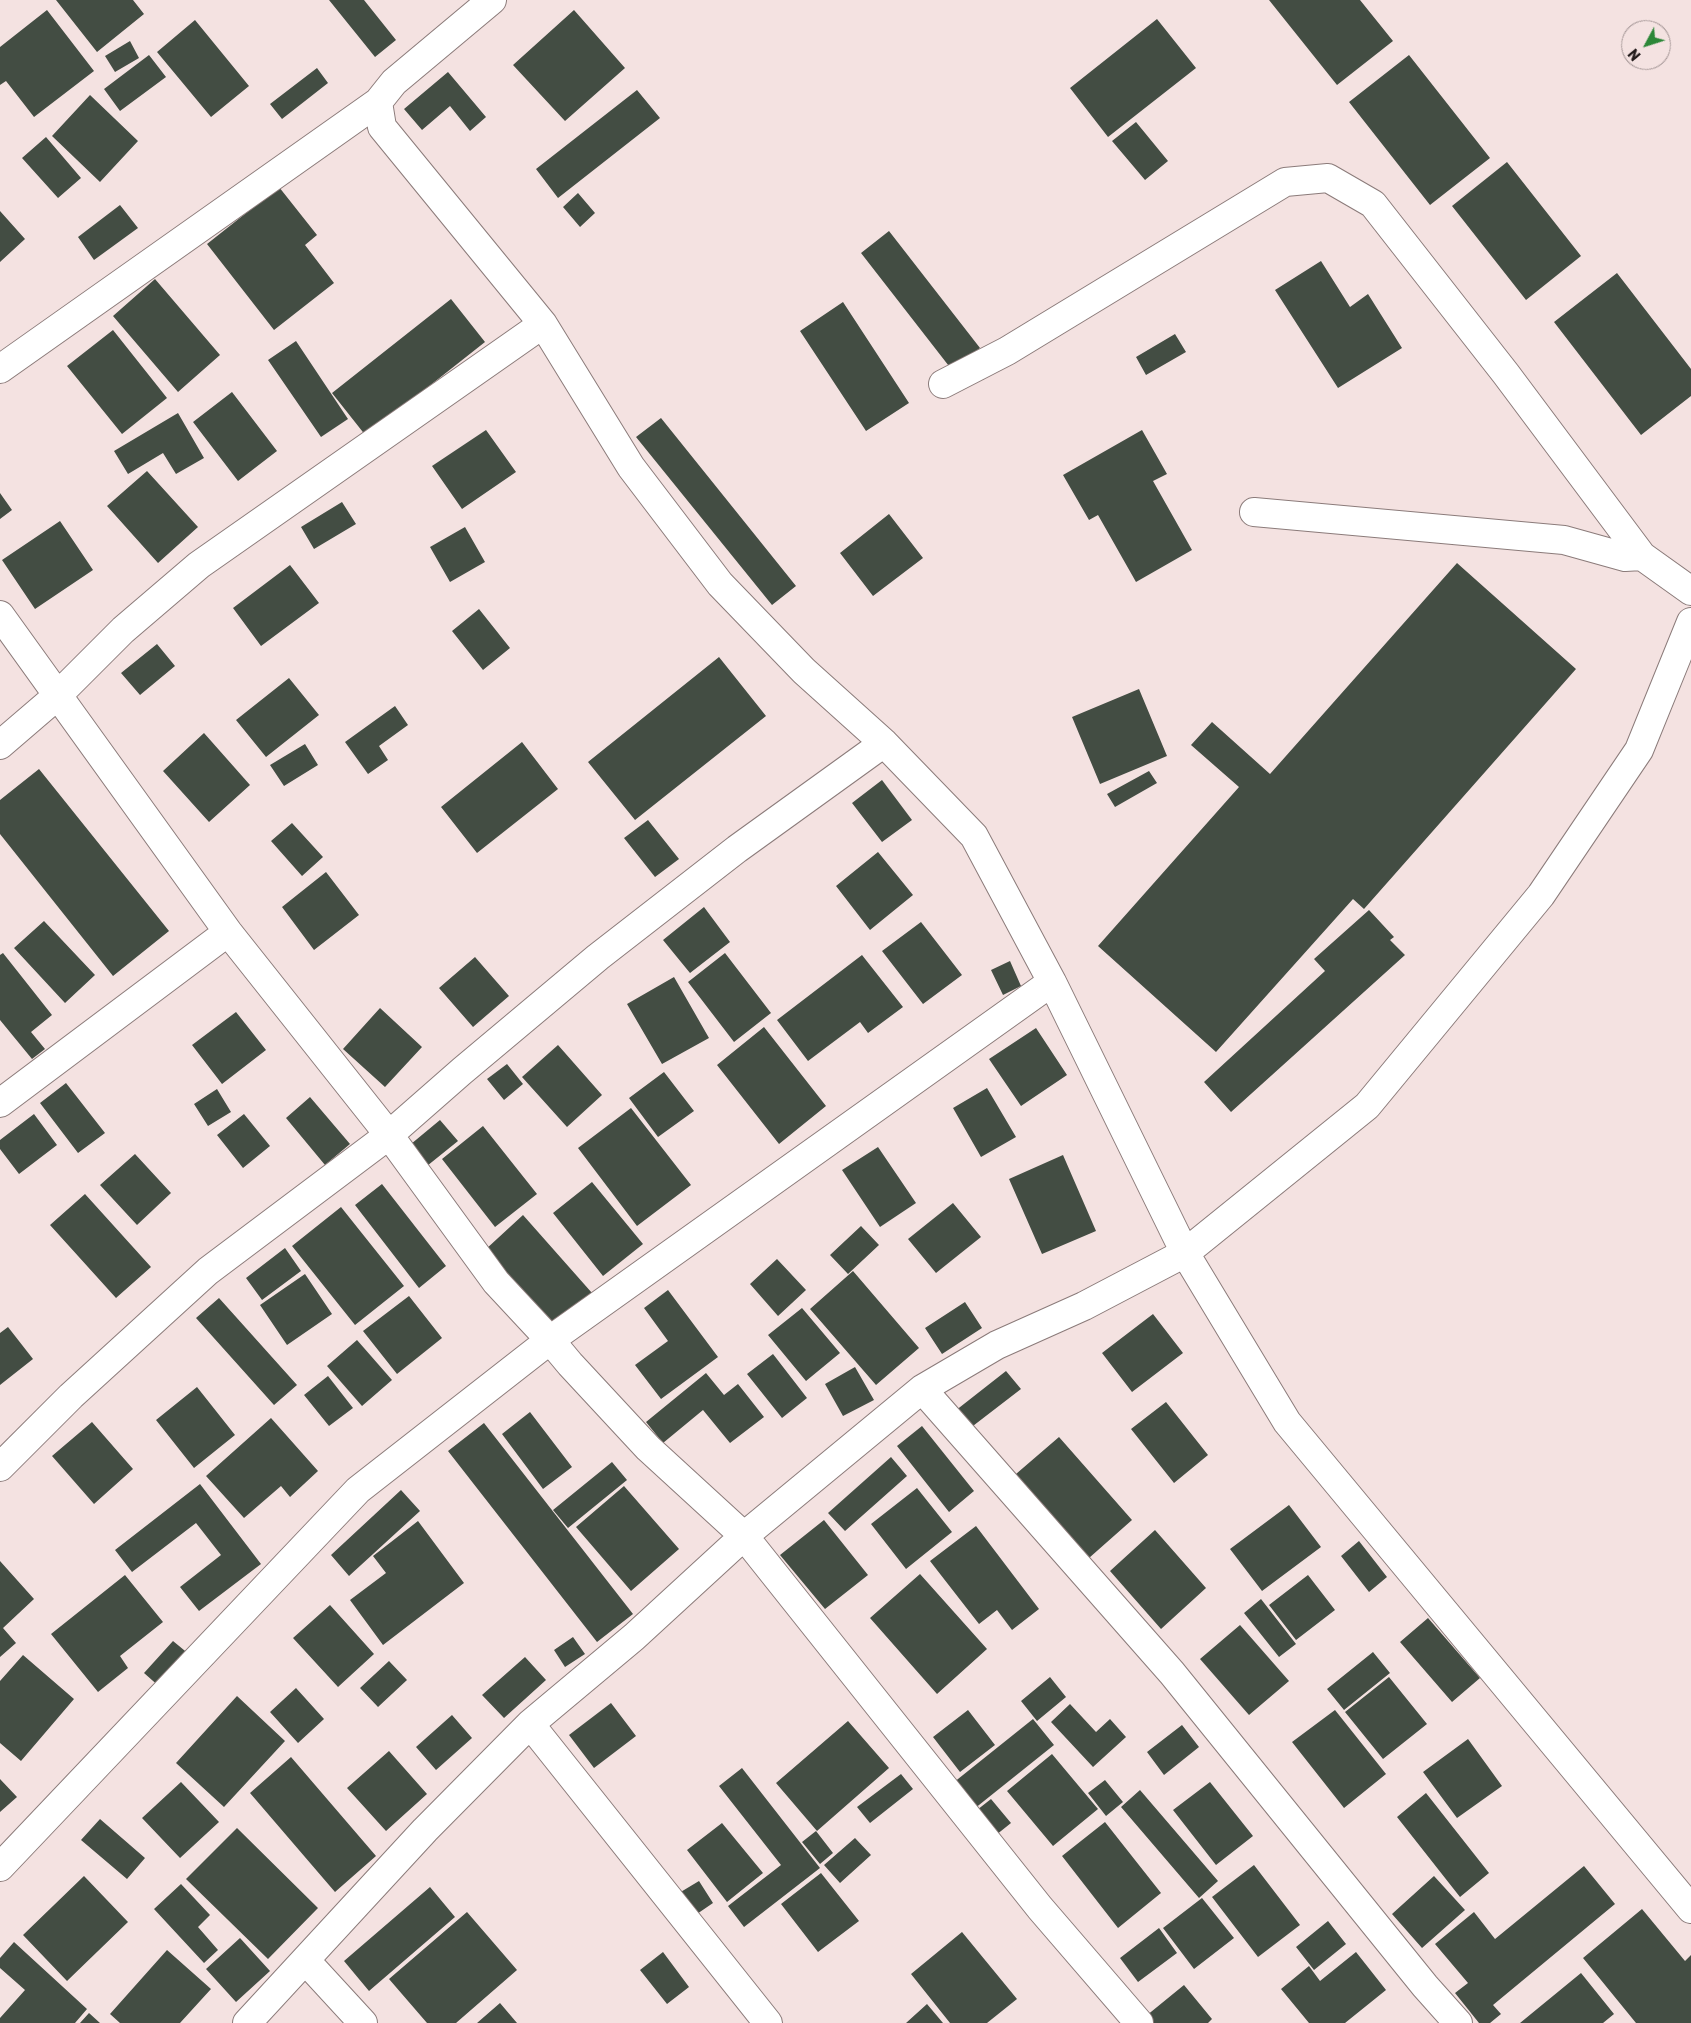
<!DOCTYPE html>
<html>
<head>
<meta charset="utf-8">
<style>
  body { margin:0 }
  #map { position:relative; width:1691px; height:2023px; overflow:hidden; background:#f4e2e1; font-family:Rubik,sans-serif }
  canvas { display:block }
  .north { position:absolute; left:1621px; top:20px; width:50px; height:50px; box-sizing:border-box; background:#f4e2e1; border:1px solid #a19393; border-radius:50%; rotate:230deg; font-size:14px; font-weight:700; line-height:20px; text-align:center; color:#241d1d }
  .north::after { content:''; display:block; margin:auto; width:18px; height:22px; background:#2c8738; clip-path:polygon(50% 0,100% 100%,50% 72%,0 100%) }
</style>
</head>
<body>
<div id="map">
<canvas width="1691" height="2023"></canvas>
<div class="north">N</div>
</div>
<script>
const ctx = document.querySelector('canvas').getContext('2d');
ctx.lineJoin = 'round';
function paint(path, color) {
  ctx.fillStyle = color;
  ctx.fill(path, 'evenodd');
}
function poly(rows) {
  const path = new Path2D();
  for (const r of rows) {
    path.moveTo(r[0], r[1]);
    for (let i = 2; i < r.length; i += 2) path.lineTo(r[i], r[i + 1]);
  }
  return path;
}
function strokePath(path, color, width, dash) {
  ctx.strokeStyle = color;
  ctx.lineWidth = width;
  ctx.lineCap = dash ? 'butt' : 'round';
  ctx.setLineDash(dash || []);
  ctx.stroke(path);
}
paint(poly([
  [56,0,133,0,144,14,97,52],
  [329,0,364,0,396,40,375,57],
  [1269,0,1360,0,1393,41,1337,85],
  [47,10,94,71,34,117,6,81,0,85,0,47],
  [574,10,625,68,565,121,513,65],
  [1157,19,1196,68,1108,137,1070,88],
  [195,20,249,86,211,117,157,52],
  [130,41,139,58,115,72,105,56],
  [149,55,166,77,120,111,104,89],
  [1409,55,1490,158,1430,205,1349,102],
  [317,68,328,83,282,119,270,104],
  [448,72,486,117,470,131,450,106,422,130,404,109],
  [637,90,660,118,558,198,536,169],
  [90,95,138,141,100,182,52,136],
  [1136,122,1168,161,1145,180,1112,141],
  [46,137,81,178,58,198,22,158],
  [1507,162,1581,256,1526,300,1452,206],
  [279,187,317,235,305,245,334,283,274,330,207,244],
  [578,193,595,213,580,227,563,207],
  [120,205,138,228,94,260,78,237],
  [0,211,25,239,0,262],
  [889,231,980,348,952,370,861,253],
  [1321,261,1350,307,1368,294,1402,348,1338,388,1275,290],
  [1617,273,1691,369,1691,396,1641,435,1554,322],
  [155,279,220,355,178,392,113,316],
  [451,299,485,342,366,436,332,393],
  [843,302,909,403,866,431,800,331],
  [113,330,167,398,122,434,67,366],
  [1175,334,1186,352,1146,375,1136,357],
  [296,341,348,419,321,437,268,360],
  [232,392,277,451,238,481,193,422],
  [178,413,204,458,176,474,163,453,128,474,114,451],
  [661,418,796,586,772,605,636,437],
  [486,430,516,472,462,509,432,466],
  [1142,430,1167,474,1153,481,1192,550,1136,582,1098,515,1089,520,1063,475],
  [147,471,198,527,158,563,107,506],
  [0,493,12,510,0,519],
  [342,502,356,524,314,549,301,527],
  [889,514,923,558,873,596,840,553],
  [60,521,93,570,35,609,2,560],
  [465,527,485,562,450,582,430,547],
  [1457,563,1576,669,1364,909,1353,899,1216,1052,1098,946,1239,787,1191,745,1212,722,1270,774],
  [290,565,319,603,261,646,233,608],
  [479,609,510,648,483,670,452,631],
  [157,644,175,666,140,695,121,673],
  [719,657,766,716,635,820,588,762],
  [289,678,319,715,266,757,236,720],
  [1139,689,1167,756,1100,784,1072,717],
  [395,706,408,725,379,746,388,760,368,774,345,742],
  [204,733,250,785,209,822,163,771],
  [522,742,558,789,477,853,441,807],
  [305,744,318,765,284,786,270,765],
  [39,769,169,931,113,976,0,834,0,800],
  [1149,771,1157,783,1115,807,1107,794],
  [882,780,912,820,882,842,852,803],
  [648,820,679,859,655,877,624,838],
  [292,823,323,857,302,876,271,841],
  [878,852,913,895,870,930,836,886],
  [326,872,359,915,314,950,282,907],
  [704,907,730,942,690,973,663,940],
  [1369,910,1394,937,1390,940,1405,955,1231,1112,1204,1082,1325,971,1314,959],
  [44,921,95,975,65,1003,14,948],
  [921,922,962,975,923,1004,882,951],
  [3,953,52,1015,31,1032,45,1049,32,1059,0,1020,0,955],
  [725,953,771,1013,734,1042,688,982],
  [862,955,903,1007,868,1033,860,1022,808,1061,777,1020],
  [475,957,509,996,473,1027,439,988],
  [1010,961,1021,986,1003,995,991,970],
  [674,977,709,1038,662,1064,627,1004],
  [380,1008,422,1047,385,1087,343,1049],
  [236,1012,266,1050,222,1084,192,1045],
  [764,1027,826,1106,779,1144,717,1065],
  [1036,1028,1067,1075,1021,1106,989,1059],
  [558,1045,602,1095,567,1127,522,1077],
  [507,1064,523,1084,504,1100,487,1079],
  [664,1072,694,1111,658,1137,629,1098],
  [66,1083,105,1133,78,1153,40,1103],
  [987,1088,1016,1137,981,1157,953,1108],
  [217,1089,231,1112,208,1126,194,1104],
  [310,1097,350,1144,325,1165,286,1118],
  [631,1108,691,1185,637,1226,578,1148],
  [34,1114,57,1145,19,1174,0,1149,0,1140],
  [244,1114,270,1146,243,1168,217,1135],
  [440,1120,458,1141,422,1170,405,1149],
  [483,1126,537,1194,495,1227,442,1159],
  [878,1147,916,1203,880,1227,842,1170],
  [135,1154,171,1193,137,1225,100,1185],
  [1063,1155,1096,1231,1042,1254,1009,1179],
  [592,1182,643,1244,603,1276,553,1213],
  [382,1184,446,1266,419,1288,355,1205],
  [85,1194,151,1267,116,1298,50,1225],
  [953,1203,981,1237,936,1273,908,1239],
  [341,1207,404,1286,355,1325,292,1246],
  [523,1215,592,1293,553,1327,485,1250],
  [861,1226,879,1245,848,1274,830,1255],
  [285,1248,301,1271,262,1300,246,1278],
  [777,1259,806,1290,778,1316,750,1284],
  [853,1271,919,1348,876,1385,810,1309],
  [305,1274,332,1314,287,1345,260,1305],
  [668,1290,718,1357,661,1399,635,1365,668,1341,644,1308],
  [409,1296,442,1338,397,1374,363,1331],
  [219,1298,297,1385,274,1405,196,1318],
  [965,1302,982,1328,942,1354,925,1328],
  [802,1308,840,1353,806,1381,768,1335],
  [1153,1314,1183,1353,1132,1392,1102,1353],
  [8,1327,33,1359,0,1385,0,1333],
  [357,1340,392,1380,362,1406,327,1366],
  [773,1354,807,1398,782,1418,747,1374],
  [855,1367,874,1400,843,1416,825,1384],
  [1006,1371,1021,1389,969,1429,955,1411],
  [706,1373,724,1395,738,1384,764,1417,730,1443,703,1410,663,1443,646,1422],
  [328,1376,353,1408,329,1426,304,1395],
  [197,1387,235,1435,194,1468,156,1420],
  [1166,1402,1208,1455,1174,1483,1131,1429],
  [530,1412,572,1467,543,1489,502,1434],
  [271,1418,318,1471,290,1497,281,1486,244,1518,206,1476],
  [92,1422,133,1469,94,1504,52,1456],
  [484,1423,633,1614,597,1642,448,1451],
  [922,1426,974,1491,949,1512,897,1446],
  [1059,1437,1132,1520,1089,1558,1016,1474],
  [891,1457,907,1476,845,1531,828,1513],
  [612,1462,627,1480,568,1528,553,1510],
  [200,1484,261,1564,199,1611,180,1587,221,1555,196,1523,132,1572,115,1550],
  [624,1486,679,1549,631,1591,576,1527],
  [917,1488,952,1532,906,1569,871,1524],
  [401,1490,420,1511,349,1576,331,1555],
  [1289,1505,1321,1547,1262,1591,1230,1549],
  [824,1520,868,1575,825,1609,780,1555],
  [418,1521,464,1583,383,1645,350,1600,386,1573,373,1556],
  [976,1526,1039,1609,1012,1630,997,1610,979,1624,930,1561],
  [1155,1530,1206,1588,1161,1629,1110,1571],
  [1359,1541,1387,1577,1369,1592,1341,1556],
  [0,1561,34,1599,3,1628,16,1643,0,1657],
  [920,1574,987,1649,937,1694,870,1618],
  [125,1575,163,1622,120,1656,128,1668,98,1692,51,1634],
  [1308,1575,1335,1610,1296,1640,1269,1605],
  [1261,1599,1296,1644,1279,1657,1244,1613],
  [330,1605,374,1654,338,1687,293,1638],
  [1428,1618,1480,1678,1452,1702,1400,1642],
  [1240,1625,1289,1681,1249,1715,1200,1659],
  [573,1637,585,1654,565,1667,554,1650],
  [173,1641,190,1655,161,1688,144,1673],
  [1373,1652,1390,1673,1344,1710,1327,1689],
  [23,1655,74,1699,21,1761,0,1743,0,1681],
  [525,1657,546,1680,504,1718,482,1695],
  [389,1661,407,1680,378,1707,360,1688],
  [1050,1677,1066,1697,1037,1721,1021,1701],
  [1389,1677,1427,1724,1383,1759,1345,1712],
  [296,1688,324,1719,298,1743,270,1712],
  [237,1696,285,1741,224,1807,176,1763],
  [611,1703,636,1736,594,1768,569,1735],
  [1070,1704,1096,1732,1110,1719,1126,1737,1093,1767,1051,1722],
  [968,1710,995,1745,960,1772,933,1737],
  [1335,1710,1386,1774,1344,1808,1292,1742],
  [452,1715,472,1738,436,1770,416,1747],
  [1033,1719,1054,1745,974,1809,953,1783],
  [848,1721,889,1768,817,1831,776,1783],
  [1182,1725,1199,1747,1164,1775,1147,1752],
  [1468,1739,1502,1786,1457,1818,1423,1772],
  [389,1751,427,1794,386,1831,347,1788],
  [1052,1754,1098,1809,1053,1846,1007,1791],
  [291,1757,376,1856,335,1892,250,1793],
  [742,1768,820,1868,744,1927,728,1906,781,1865,719,1786],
  [901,1774,913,1789,870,1823,857,1807],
  [0,1779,17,1797,0,1812],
  [1105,1780,1123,1802,1106,1816,1088,1793],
  [181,1782,219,1822,180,1858,142,1818],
  [1210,1782,1253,1836,1216,1865,1173,1810],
  [1140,1790,1218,1881,1199,1898,1121,1807],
  [1426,1793,1489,1873,1460,1897,1397,1817],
  [991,1799,1011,1823,996,1835,977,1810],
  [100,1819,145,1858,127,1879,81,1840],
  [1105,1822,1161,1893,1118,1928,1062,1856],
  [722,1823,763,1873,727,1902,687,1850],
  [237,1828,318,1908,268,1959,186,1879],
  [816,1831,833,1853,820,1864,802,1842],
  [855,1838,871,1855,840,1883,824,1865],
  [1254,1865,1300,1925,1258,1957,1212,1897],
  [1584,1866,1615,1904,1493,2005,1501,2014,1490,2023,1479,2023,1455,1993,1468,1983,1435,1944,1474,1912,1495,1939],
  [821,1873,859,1921,818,1952,781,1904],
  [84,1876,128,1922,67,1981,23,1935],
  [1434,1876,1465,1910,1422,1948,1392,1914],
  [699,1881,713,1903,694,1916,679,1893],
  [181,1884,210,1915,198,1927,218,1950,204,1963,154,1909],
  [430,1887,455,1917,369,1991,344,1961],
  [1202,1898,1234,1938,1194,1969,1163,1928],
  [1642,1909,1685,1961,1691,1955,1691,2023,1636,2023,1583,1958],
  [467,1912,517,1970,456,2023,427,2023,389,1979],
  [1328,1921,1346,1944,1314,1970,1296,1947],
  [1159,1928,1177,1953,1138,1982,1120,1958],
  [962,1932,1017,1999,987,2023,950,2023,911,1974],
  [240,1938,270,1971,236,2002,206,1969],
  [14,1942,87,2009,75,2023,0,2023,0,2018,25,1990,0,1968,0,1958],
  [167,1950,211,1989,180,2023,120,2023,110,2014],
  [663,1952,689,1987,667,2004,640,1970],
  [1356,1952,1386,1990,1345,2023,1309,2023,1281,1989,1309,1966,1320,1981],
  [1581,1973,1614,2014,1603,2023,1520,2023],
  [1184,1985,1212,2019,1208,2023,1152,2023,1146,2016],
  [500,2003,517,2023,477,2023],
  [927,2004,943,2023,906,2023],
  [89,2013,100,2023,80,2023]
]), '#434d43');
const minor = poly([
  [492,0,394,82,378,102,382,127,543,324,631,467,720,584,804,671,884,743,974,836,1052,982,1185,1253,1287,1422,1691,1909],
  [0,369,378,102],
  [943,384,1007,351,1285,182,1328,178,1373,204,1506,374,1642,556],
  [1254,512,1564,540,1625,557,1642,556,1691,591],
  [0,615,228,932,389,1135,496,1282,550,1340,570,1364,648,1448,744,1536,1040,1908,1139,2023],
  [0,745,57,696,123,630,199,565,543,324],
  [0,1103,228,932],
  [922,1389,1172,1673,1425,1986,1458,2023],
  [0,1467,71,1396,208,1271,389,1135,462,1071,598,957,737,849,884,743],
  [530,1724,768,2023],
  [0,1867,358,1490,550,1340,1052,982],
  [306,1961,363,2023],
  [247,2023,425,1830,530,1724,634,1637,744,1536,922,1389,997,1345,1084,1306,1185,1253,1367,1106,1541,895,1639,750,1691,622]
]);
strokePath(minor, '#8b7b7a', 30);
strokePath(minor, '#fff', 28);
</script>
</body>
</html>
